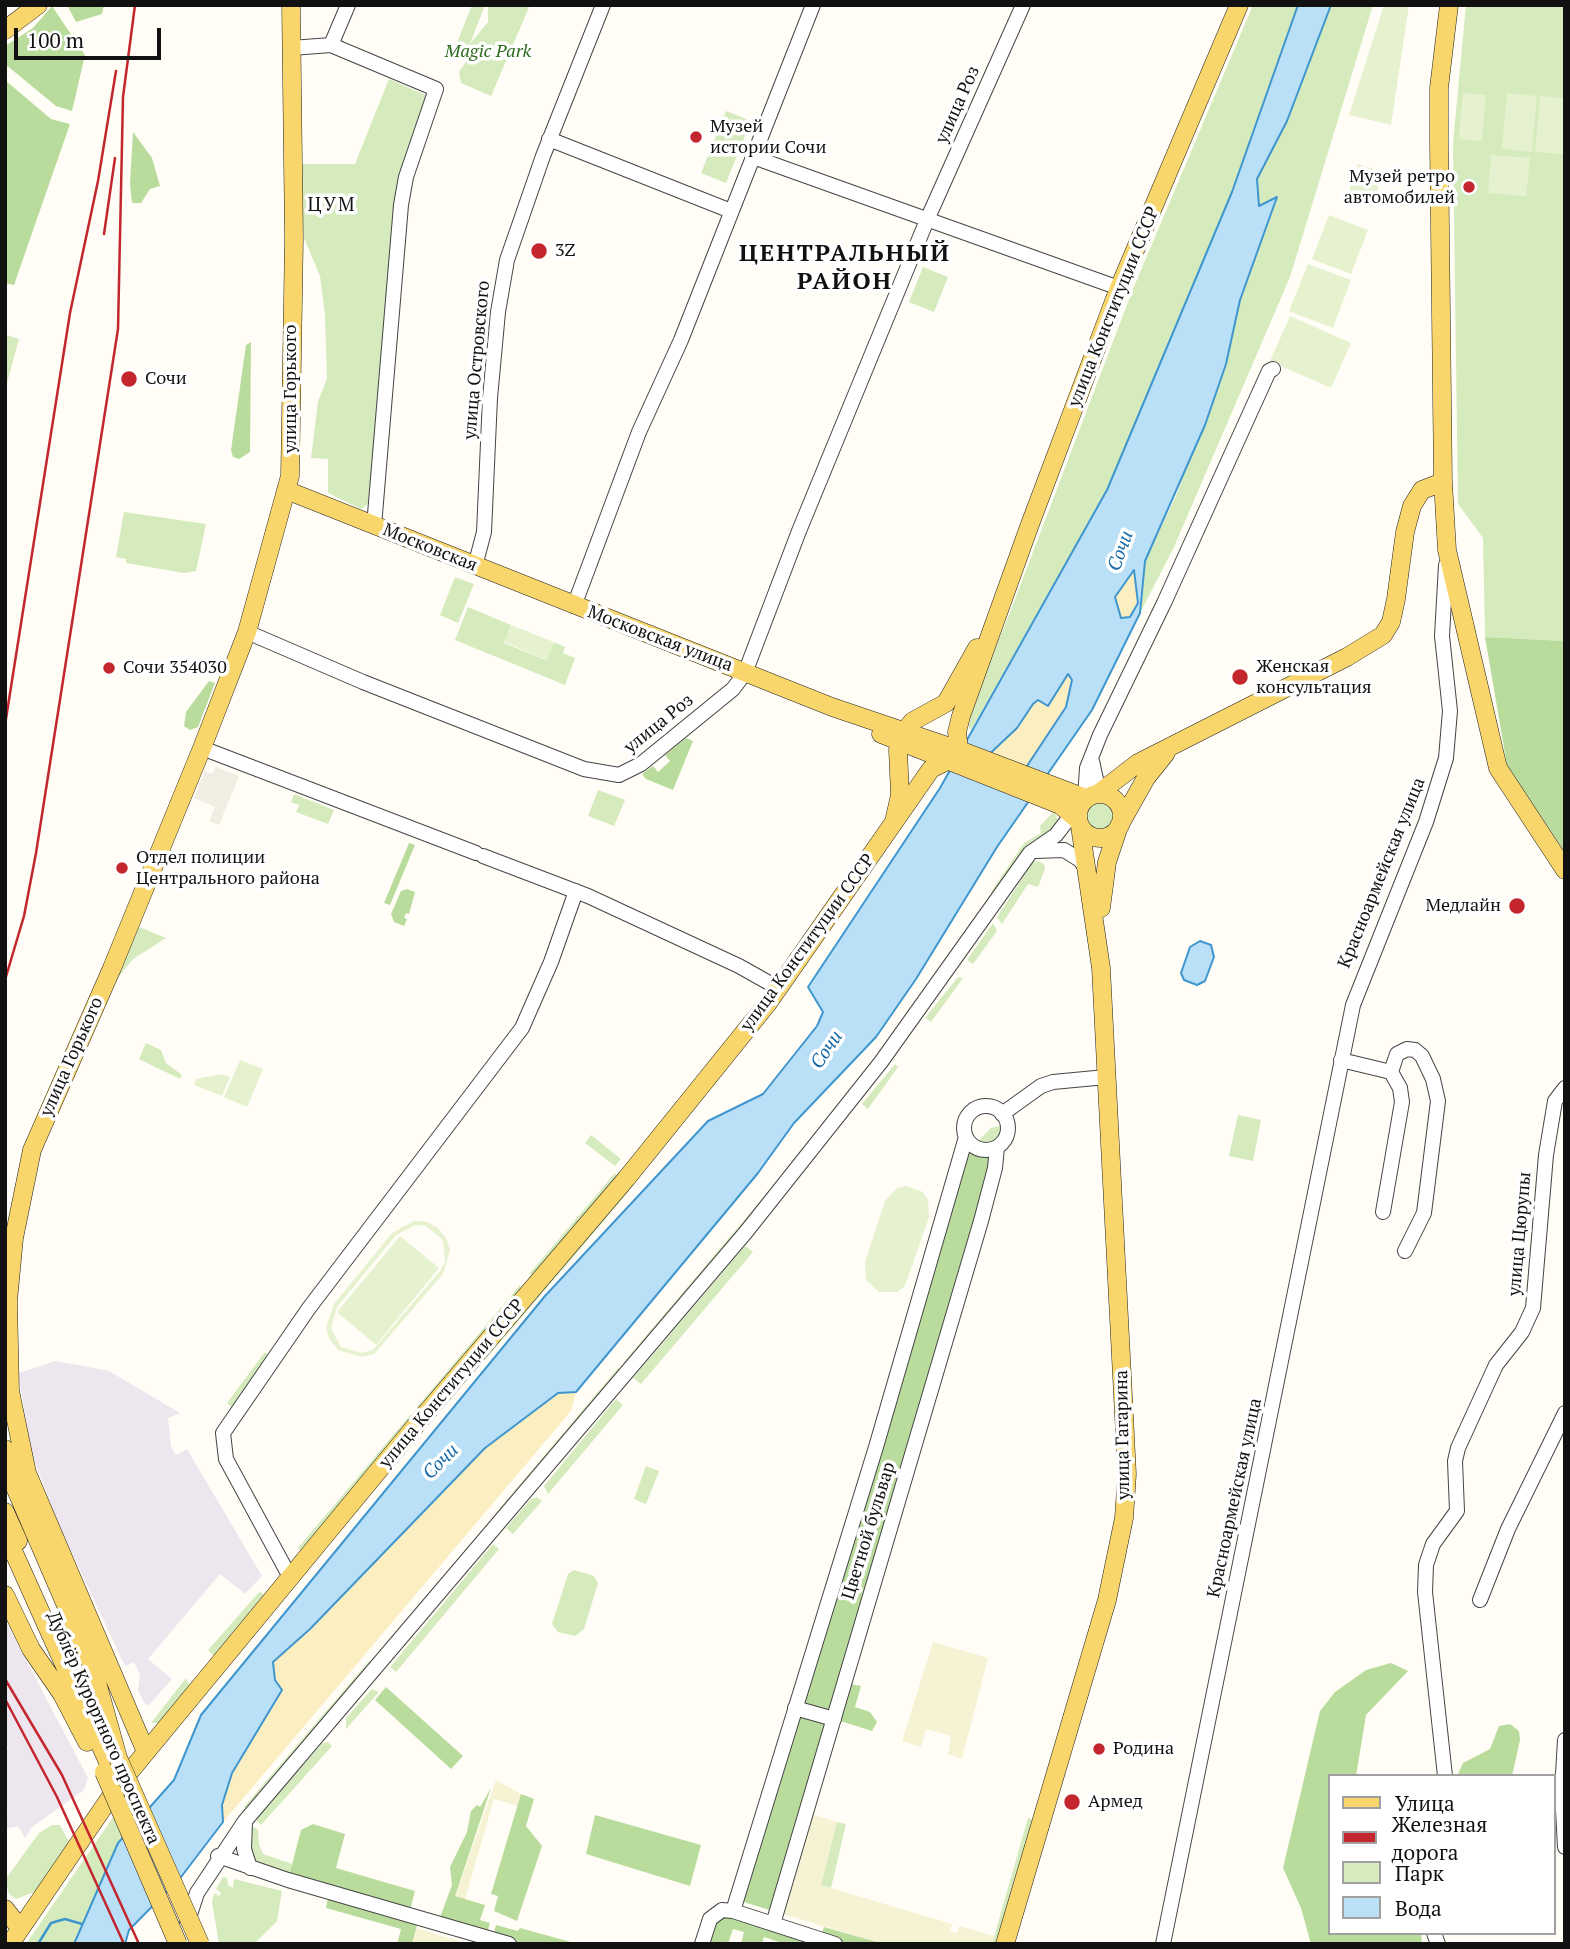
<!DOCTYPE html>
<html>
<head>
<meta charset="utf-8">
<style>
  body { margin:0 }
  #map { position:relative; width:1570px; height:1949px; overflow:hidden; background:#fffdf5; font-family:"PT Serif",serif }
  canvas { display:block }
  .frame { position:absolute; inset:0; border:7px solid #111; pointer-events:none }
  .legend { position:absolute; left:1328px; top:1774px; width:228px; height:161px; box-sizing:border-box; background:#fff; border:2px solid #a0a0a0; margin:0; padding:9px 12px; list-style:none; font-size:21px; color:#111 }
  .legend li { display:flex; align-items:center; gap:14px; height:35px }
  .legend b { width:35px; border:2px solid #a0a0a0 }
  .scale { position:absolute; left:14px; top:28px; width:147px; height:32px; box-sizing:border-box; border:4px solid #111; border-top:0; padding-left:9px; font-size:21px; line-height:24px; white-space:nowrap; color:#111; -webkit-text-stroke:5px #fff; paint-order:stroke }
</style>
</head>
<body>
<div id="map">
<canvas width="1570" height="1949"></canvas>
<div class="frame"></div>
<ul class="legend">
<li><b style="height:9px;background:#f9d66b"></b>Улица</li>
<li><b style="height:9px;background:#c4262e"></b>Железная дорога</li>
<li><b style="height:19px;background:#d5ebbd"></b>Парк</li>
<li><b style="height:19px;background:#b9e0f7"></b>Вода</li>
</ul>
<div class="scale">100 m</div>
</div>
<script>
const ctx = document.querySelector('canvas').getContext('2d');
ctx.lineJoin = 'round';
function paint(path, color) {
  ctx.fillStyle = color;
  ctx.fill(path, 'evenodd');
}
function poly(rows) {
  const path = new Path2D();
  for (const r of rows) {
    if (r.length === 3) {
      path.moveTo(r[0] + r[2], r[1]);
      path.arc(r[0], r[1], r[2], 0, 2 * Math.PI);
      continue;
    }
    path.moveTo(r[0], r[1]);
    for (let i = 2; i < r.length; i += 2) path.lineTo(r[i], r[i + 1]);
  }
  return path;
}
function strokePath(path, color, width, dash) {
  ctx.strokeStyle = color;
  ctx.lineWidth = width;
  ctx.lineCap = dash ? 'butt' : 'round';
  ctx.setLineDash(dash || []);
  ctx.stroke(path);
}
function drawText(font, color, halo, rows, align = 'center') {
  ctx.font = font + ' "PT Serif",serif';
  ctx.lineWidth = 7;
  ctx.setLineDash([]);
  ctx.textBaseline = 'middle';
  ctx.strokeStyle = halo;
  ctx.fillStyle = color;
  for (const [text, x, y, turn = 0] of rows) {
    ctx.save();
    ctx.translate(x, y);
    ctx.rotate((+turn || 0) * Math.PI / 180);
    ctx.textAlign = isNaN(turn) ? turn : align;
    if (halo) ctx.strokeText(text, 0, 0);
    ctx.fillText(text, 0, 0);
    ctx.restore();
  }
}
paint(poly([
  [56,1361,109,1371,180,1413,168,1418,171,1446,176,1455,187,1449,262,1576,245,1594,220,1574,148,1659,172,1679,149,1705,145,1704,138,1690,140,1675,134,1662,125,1666,57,1521,32,1454,18,1373],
  [5,1620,88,1778,84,1790,32,1827,25,1838,18,1826,5,1829,5,1812,8,1810,5,1804,5,1750,9,1748,5,1742]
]), '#eee6ef');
paint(poly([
  [933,1642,988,1658,962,1759,948,1754,951,1736,926,1729,921,1747,902,1741],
  [496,1780,521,1794,518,1806,494,1799,465,1899,455,1896],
  [806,1812,837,1822,821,1885,952,1924,950,1931,957,1933,959,1926,994,1936,992,1944,884,1944,776,1912],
  [417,1928,441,1936,469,1944,412,1944]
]), '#f6f3d4');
paint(poly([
  [472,5,485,5,470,44,488,22,488,5,530,5,491,96,461,83,459,72,468,59,452,55],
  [1253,5,1298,5,1232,192,1107,490,971,730,965,720,1009,615,1133,289],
  [1331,5,1373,5,1290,277,1174,547,1140,613,1145,561,1176,496,1226,364,1240,300,1276,198,1259,206,1257,179,1287,121],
  [1466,5,1565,5,1565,641,1485,637,1483,538,1458,504,1453,143],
  [389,79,430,97,398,190,368,504,361,509,328,493,328,459,311,458,318,401,327,379,325,315,320,276,304,238,300,164,355,164],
  [726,111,751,121,726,183,701,173],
  [923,267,948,277,934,312,909,302],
  [6,335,19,339,7,383,5,383],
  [124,512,206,524,196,571,184,573,126,563,126,559,116,557],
  [455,577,474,584,458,623,440,615],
  [468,607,511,625,504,643,546,660,554,642,565,647,563,653,575,658,565,685,455,640],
  [598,790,625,800,614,826,588,816],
  [294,794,334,810,328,824,296,812,299,805,291,802],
  [1098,815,15],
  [1054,811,1059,824,993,899,991,892,1024,843,1041,833,1040,826],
  [1038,861,1044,864,1045,869,1038,887,1028,884,1002,924,997,917,1033,862],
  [993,923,997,931,973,964,967,960],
  [139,927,166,938,133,959,113,984],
  [958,977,963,978,931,1022,925,1018],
  [146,1043,161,1050,166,1063,182,1075,180,1079,139,1059],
  [895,1064,898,1067,868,1109,862,1104],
  [727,1069,604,1221,479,1367,717,1076],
  [854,1084,854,1089,802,1157,625,1365,623,1363,800,1154],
  [1238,1115,1261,1120,1253,1161,1229,1156],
  [1004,1125,1004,1135,996,1144,985,1147,976,1143,991,1128],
  [591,1135,621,1159,615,1166,585,1143],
  [615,1173,619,1179,535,1275,529,1274],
  [745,1246,753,1252,641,1384,633,1378],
  [520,1285,522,1291,420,1409,417,1407],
  [265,1352,272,1357,234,1409,227,1403],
  [618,1368,621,1370,498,1516,495,1514],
  [616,1399,623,1405,548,1494,544,1486],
  [411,1414,412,1418,302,1551,300,1550,298,1548],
  [646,1466,659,1471,646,1504,634,1499],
  [537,1497,542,1501,513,1534,506,1528,531,1499],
  [493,1544,499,1549,396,1672,390,1667],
  [574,1570,594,1576,598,1583,584,1629,575,1636,558,1632,552,1624,568,1574],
  [260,1591,266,1597,214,1656,208,1650],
  [369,1661,372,1664,247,1809,244,1807],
  [186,1678,190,1686,159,1723,151,1723],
  [372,1689,379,1692,346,1729,346,1718],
  [328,1742,332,1746,261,1825,255,1819,323,1743],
  [116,1813,127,1836,118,1843,74,1944,26,1944],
  [1028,1818,1041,1823,1005,1944,992,1944],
  [837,1822,846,1824,831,1888,821,1885],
  [248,1823,258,1830,259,1844,263,1854,292,1864,288,1880,251,1868],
  [52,1825,60,1825,70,1844,37,1891,16,1899,9,1894,5,1880,39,1833],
  [223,1877,227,1878,228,1885,233,1888,234,1879,282,1891,277,1921,254,1944,219,1944,212,1902,214,1893,219,1896,221,1893,216,1889]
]), '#d5ebbd');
paint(poly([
  [67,5,104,5,102,14,76,22],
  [52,6,85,55,72,111,56,106,5,64,5,46,33,28],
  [5,80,51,119,70,124,14,285,5,283],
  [133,132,152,158,160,186,150,189,141,203,132,203,130,184],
  [251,342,250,452,239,459,233,457,231,450,246,345],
  [1485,637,1565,641,1565,852,1507,765],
  [209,681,215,683,198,727,190,730,184,726,186,712],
  [686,738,693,741,673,790,646,779,642,774,653,766,658,772,670,761,665,755],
  [409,843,415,845,390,905,384,903],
  [407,889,415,892,409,914,406,913,404,918,407,919,404,926,394,922,391,914,401,891],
  [969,1142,979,1149,997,1147,845,1683,861,1686,855,1707,870,1712,877,1722,872,1731,834,1719,776,1912,737,1900],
  [1391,1663,1408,1671,1366,1715,1356,1776,1330,1776,1330,1933,1421,1933,1422,1943,1311,1944,1301,1908,1283,1868,1320,1711,1335,1692,1366,1670],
  [386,1687,463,1756,451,1769,375,1700],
  [1510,1724,1519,1731,1520,1740,1512,1776,1457,1776,1463,1763,1490,1749,1499,1726],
  [491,1788,455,1896,485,1905,480,1920,490,1923,486,1937,438,1923,452,1885,450,1867,467,1832,471,1811,477,1805,480,1807],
  [521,1794,534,1799,526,1826,542,1846,517,1921,494,1911,498,1896,491,1894],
  [595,1815,701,1845,690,1886,586,1854],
  [313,1824,345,1834,336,1868,415,1891,409,1914,419,1918,412,1944,397,1944,401,1929,326,1908,329,1892,288,1880,301,1830],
  [716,1912,820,1938,824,1927,884,1944,785,1944,764,1937,762,1944,741,1944,744,1932,733,1929,728,1944,702,1944],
  [496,1925,518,1931,520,1928,578,1944,491,1944]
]), '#b9dc9c');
paint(poly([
  [1134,570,1138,603,1130,617,1121,618,1115,597],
  [1068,673,1072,680,1066,707,1023,772,981,762,1017,728,1033,704,1037,700,1048,706],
  [576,1392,571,1411,223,1822,222,1805,232,1773,282,1690,275,1680,273,1662,310,1629,485,1448,558,1393]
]), '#fbeec1');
paint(poly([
  [1384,5,1409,5,1391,125,1349,115],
  [1463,93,1486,95,1482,141,1459,139],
  [1507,93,1537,96,1532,152,1502,149],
  [1540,96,1565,98,1564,154,1535,152],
  [1491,155,1530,158,1526,196,1488,193],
  [1358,164,1383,172,1373,204,1347,197],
  [1329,215,1368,230,1351,274,1312,259],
  [1308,264,1351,280,1333,328,1289,311],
  [1290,316,1351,343,1331,388,1270,361],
  [511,625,554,642,547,660,504,642],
  [240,1060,263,1069,247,1107,224,1097],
  [221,1074,230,1077,222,1096,194,1085,196,1079],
  [906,1186,923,1192,928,1200,929,1217,905,1286,897,1292,879,1292,866,1280,865,1262,885,1201,897,1188],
  [414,1221,427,1222,438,1228,446,1238,450,1250,443,1274,374,1354,362,1357,338,1350,330,1340,326,1328,334,1304,392,1233],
  [415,1225,426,1226,443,1240,445,1262,440,1271,373,1350,362,1353,341,1347,331,1328,337,1307,396,1235],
  [400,1236,439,1268,376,1345,337,1312]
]), '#e6f2cf');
paint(poly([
  [208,763,206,772,212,774,216,767,239,776,219,825,209,821,215,807,194,798]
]), '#f1ede2');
const water = poly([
  [1298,5,1331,5,1287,121,1257,179,1259,206,1277,197,1240,300,1226,364,1205,425,1145,561,1140,613,1092,710,997,847,916,979,876,1037,794,1123,758,1173,576,1392,558,1393,485,1448,310,1629,273,1662,275,1680,282,1690,232,1773,222,1805,223,1822,181,1877,129,1930,125,1944,74,1944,118,1843,174,1780,201,1715,545,1296,708,1121,763,1094,817,1026,823,1012,808,987,940,788,1107,490,1232,192,1298,5],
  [1134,570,1138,603,1130,617,1121,618,1115,597,1134,570],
  [1068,674,1072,680,1066,707,1023,772,981,762,1017,728,1033,704,1038,700,1048,706,1068,674],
  [1200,941,1211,945,1214,957,1205,981,1197,985,1184,980,1181,973,1190,947,1200,941]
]);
paint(water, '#b9e0f7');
strokePath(water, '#3f96cf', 2);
strokePath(poly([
  [38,1944,51,1923,65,1919,82,1924]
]), '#3f96cf', 2.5);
const minor = poly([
  [331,45,348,5],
  [291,48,331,45,436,89,406,177,401,205,374,526],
  [549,139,731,211],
  [753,157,1119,288],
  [475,566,484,532,490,398,498,312,507,260,543,156,603,5],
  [574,606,639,432,681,340,813,5],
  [247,632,363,682,584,769,619,775,641,764,733,689,745,673,799,531,927,220,1023,5],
  [202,748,476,853],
  [1092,761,1099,793],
  [1085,798,1087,768,1100,735,1164,603,1269,371,1273,369],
  [1036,851,1064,850,1080,860,1087,870],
  [483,856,588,896,739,966,778,988],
  [1341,1060,1391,1072,1400,1088,1402,1102,1383,1212],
  [1391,1072,1397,1054,1407,1049,1415,1050,1422,1056,1433,1079,1438,1101,1424,1213,1405,1251],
  [986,1128,22],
  [1002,1114,1041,1086,1053,1082,1106,1077],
  [290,1577,226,1459,223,1433,309,1308,522,1028,551,962,576,891],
  [1480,1600,1508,1529,1565,1413],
  [795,1708,834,1719],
  [1565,1740,1562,1791,1565,1847],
  [1445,1776,1425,1592,1426,1565,1433,1544,1457,1511,1455,1461,1458,1448,1496,1365,1522,1332,1533,1308,1546,1155,1555,1101,1565,1088],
  [245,1822,244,1849,250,1868],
  [218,1856,288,1880,509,1944],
  [733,1911,876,1447,966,1137],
  [773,1924,981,1221,995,1168,997,1147],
  [1434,1933,1438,1944],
  [188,1944,186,1927,197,1893,245,1821,746,1232,881,1062,1030,853,1056,835,1080,804],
  [702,1944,710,1919,722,1910,733,1911,835,1944],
  [1163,1944,1353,1005,1426,822,1446,758,1450,711,1442,636,1446,565]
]);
const major = poly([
  [1449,5,1439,88,1439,144,1443,482,1447,550,1498,768,1565,870],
  [5,30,38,5],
  [286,490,832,707,959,750,1085,798],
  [881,734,1060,805,1078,820],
  [959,750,957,732,961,716,1029,527,1119,288,1239,5],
  [1099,793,1138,763,1347,657,1383,635,1391,622,1396,599,1405,532,1412,506,1422,490,1443,482],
  [1100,816,22],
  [895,817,900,795,898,750,905,730,913,721,946,703,977,648],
  [1101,908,1107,862,1119,826,1146,778,1166,753],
  [5,1449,11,1478,93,1668,118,1758],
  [5,1512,18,1541],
  [5,1533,113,1773],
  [5,1595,31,1649,62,1694,87,1742],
  [146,1752,27,1473,10,1391,8,1301,14,1238,32,1150,112,968,202,748,247,632,290,476,294,239,291,5],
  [5,1909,20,1928],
  [10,1944,118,1786,421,1419,626,1179,768,1003,931,769,949,760],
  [1005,1944,1107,1600,1124,1518,1127,1474,1101,968,1080,826]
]);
strokePath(minor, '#444', 16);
strokePath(major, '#222', 19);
strokePath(minor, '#fff', 14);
strokePath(major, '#f9d66b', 18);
strokePath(poly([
  [104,234,115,158],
  [5,725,70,313,98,181,116,71],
  [5,980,24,916,36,853,118,329,123,97,135,5],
  [5,1679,62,1775,139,1944],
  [5,1699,57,1797,124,1944]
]), '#c4262e', 2.5);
const majorBridge = poly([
  [118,1758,200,1944],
  [104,1772,178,1944]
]);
strokePath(majorBridge, '#222', 19, []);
strokePath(majorBridge, '#f9d66b', 18);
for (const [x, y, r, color] of [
  [696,137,7,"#c4262e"],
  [1469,187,7,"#c4262e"],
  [539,251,9,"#c4262e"],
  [129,379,9,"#c4262e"],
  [109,668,7,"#c4262e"],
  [1240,677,9,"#c4262e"],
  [122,868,7,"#c4262e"],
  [1517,906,9,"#c4262e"],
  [1099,1749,7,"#c4262e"],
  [1072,1802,9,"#c4262e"]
]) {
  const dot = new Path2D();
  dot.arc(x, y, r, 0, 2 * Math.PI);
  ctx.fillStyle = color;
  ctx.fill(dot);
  strokePath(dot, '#fff', 2.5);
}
drawText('italic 18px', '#2f6b1f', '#fff', [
  ["Magic Park",488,52]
]);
drawText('18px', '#111', '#fff', [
  ["улица Роз",958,105,-66],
  ["улица Конституции СССР",1114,307,-68],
  ["улица Островского",477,360,-85],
  ["улица Горького",291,389,-90],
  ["Московская",430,548,22],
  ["Московская улица",660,639,21],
  ["улица Роз",659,724,-39],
  ["Красноармейская улица",1382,873,-68],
  ["улица Конституции СССР",808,943,-54],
  ["улица Горького",72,1057,-66],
  ["улица Цюрупы",1520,1234,-85],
  ["улица Конституции СССР",452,1384,-50],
  ["улица Гагарина",1123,1435,-91],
  ["Красноармейская улица",1235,1498,-78],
  ["Цветной бульвар",869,1531,-73],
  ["Дублёр Курортного проспекта",103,1728,66]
]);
drawText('18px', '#111', '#fff', [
  ["Музей",710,127],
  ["истории Сочи",710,148],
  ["Музей ретро",1455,177,"right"],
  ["автомобилей",1455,198,"right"],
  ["3Z",555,251],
  ["Сочи",145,379],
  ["Женская",1256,667],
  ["консультация",1256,688],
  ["Сочи 354030",123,668],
  ["Отдел полиции",136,858],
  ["Центрального района",136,879],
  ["Медлайн",1501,906,"right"],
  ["Родина",1113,1749],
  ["Армед",1088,1802]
], 'left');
ctx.letterSpacing = '2px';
drawText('19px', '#111', '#fff', [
  ["ЦУМ",332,206]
]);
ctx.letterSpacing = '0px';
drawText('italic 19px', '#1768a6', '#fff', [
  ["Сочи",1121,551,-70],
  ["Сочи",827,1050,-56],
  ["Сочи",441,1462,-45]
]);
ctx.letterSpacing = '2px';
drawText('bold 24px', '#111', '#fff', [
  ["ЦЕНТРАЛЬНЫЙ",845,254],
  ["РАЙОН",845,282]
]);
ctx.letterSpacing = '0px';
</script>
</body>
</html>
